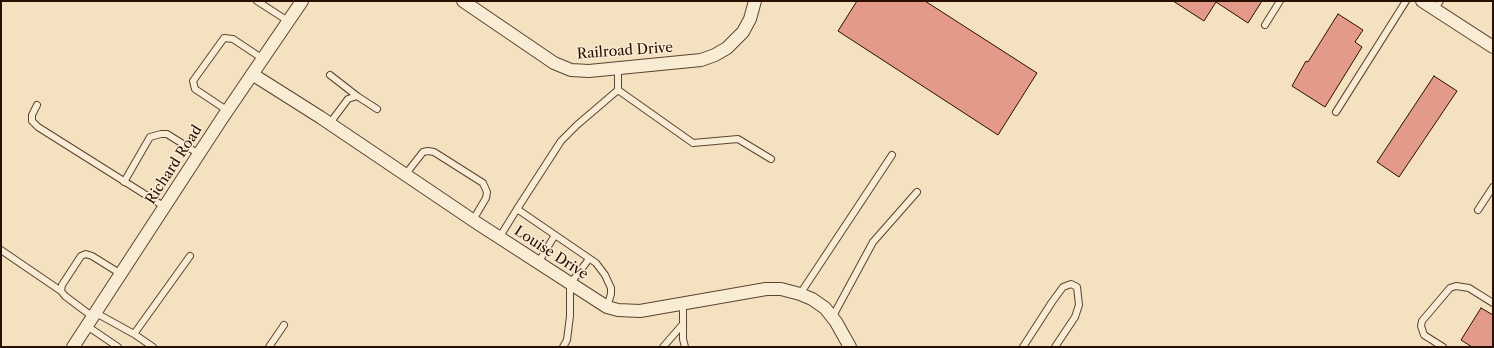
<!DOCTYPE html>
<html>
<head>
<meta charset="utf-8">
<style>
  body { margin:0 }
  #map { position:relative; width:1494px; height:348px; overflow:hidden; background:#f4e1bf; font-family:"Libre Caslon Text",serif }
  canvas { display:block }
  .frame { position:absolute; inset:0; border:2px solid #290e02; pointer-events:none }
</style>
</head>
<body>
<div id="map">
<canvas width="1494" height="348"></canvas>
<div class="frame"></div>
</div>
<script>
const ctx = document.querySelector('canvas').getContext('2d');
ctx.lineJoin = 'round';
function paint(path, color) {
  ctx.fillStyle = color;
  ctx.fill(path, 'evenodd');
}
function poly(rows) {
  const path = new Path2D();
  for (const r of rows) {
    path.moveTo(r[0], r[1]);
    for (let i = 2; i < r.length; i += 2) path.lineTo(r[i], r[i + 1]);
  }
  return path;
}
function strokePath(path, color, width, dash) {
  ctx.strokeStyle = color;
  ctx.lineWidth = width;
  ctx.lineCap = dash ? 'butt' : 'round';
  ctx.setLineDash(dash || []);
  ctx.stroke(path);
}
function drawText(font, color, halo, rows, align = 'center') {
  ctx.font = font + ' "Libre Caslon Text",serif';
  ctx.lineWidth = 3;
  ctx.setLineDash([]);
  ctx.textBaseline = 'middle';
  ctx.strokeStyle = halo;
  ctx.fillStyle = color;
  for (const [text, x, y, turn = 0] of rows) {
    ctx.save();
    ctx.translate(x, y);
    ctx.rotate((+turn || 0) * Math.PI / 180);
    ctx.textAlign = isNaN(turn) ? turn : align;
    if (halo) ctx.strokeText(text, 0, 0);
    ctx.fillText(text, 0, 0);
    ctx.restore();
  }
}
const building = poly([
  [857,1,925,1,1037,73,998,135,838,31,857,1],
  [1173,1,1262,1,1248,23,1216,2,1204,21,1173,1],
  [1338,14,1363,30,1355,42,1362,47,1325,107,1292,86,1306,61,1308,62,1338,14],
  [1434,76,1457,91,1399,177,1377,162,1434,76],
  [1481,308,1493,315,1493,347,1472,347,1461,340,1481,308]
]);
paint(building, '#e39a89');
strokePath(building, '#290e02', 1);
const service = poly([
  [257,1,288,21],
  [1435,9,1440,1],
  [1265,25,1280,1],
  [330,75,357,96],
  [618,90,693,143,738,139,771,159],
  [37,105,32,115,32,121,38,127,165,207],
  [228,111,195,89,193,81,224,38,233,39,263,59],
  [1336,112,1406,1],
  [330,123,348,99,357,96,377,109],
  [405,175,423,152,428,151,434,152,483,183,487,192,486,198,473,220],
  [124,182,150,137,161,134,167,134,199,154],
  [517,209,561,141,577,125,618,90,618,68],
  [1478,210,1493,187],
  [499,238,517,209,596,263,605,275,611,288,611,294,607,307],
  [1,250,61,291],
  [538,263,555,235],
  [800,294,892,155],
  [683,304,683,339,685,347],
  [96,313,134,334,153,347],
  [833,316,873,242,917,192],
  [93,317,65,296,61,291,62,285,81,256,86,254,92,256,121,274],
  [87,326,118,347],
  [134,334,190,256],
  [269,347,284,325],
  [563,347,567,340,570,316,570,284,589,259],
  [663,347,683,324],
  [1023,347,1052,302,1063,287,1071,284,1077,287,1079,305,1075,317,1055,347],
  [1443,347,1424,335,1421,326,1422,321,1450,288,1456,286,1469,288,1493,303]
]);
const minor = poly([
  [463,1,554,63,571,70,589,71,701,60,715,55,727,48,743,32,750,19,755,1],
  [1422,1,1493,47],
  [252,74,320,117,477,223,607,307,618,310,640,311,766,289,781,289,800,294,812,299,825,308,836,322,850,347],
  [73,347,221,120,302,1]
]);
strokePath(service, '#5c4331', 8);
strokePath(minor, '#5c4331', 14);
strokePath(service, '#f8ecd5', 6);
strokePath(minor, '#f8ecd5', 12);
drawText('14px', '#290e02', '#f8ecd5', [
  ["Railroad Drive",625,51,-4],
  ["Richard Road",174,165,-57],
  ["Louise Drive",551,253,33]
]);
</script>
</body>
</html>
